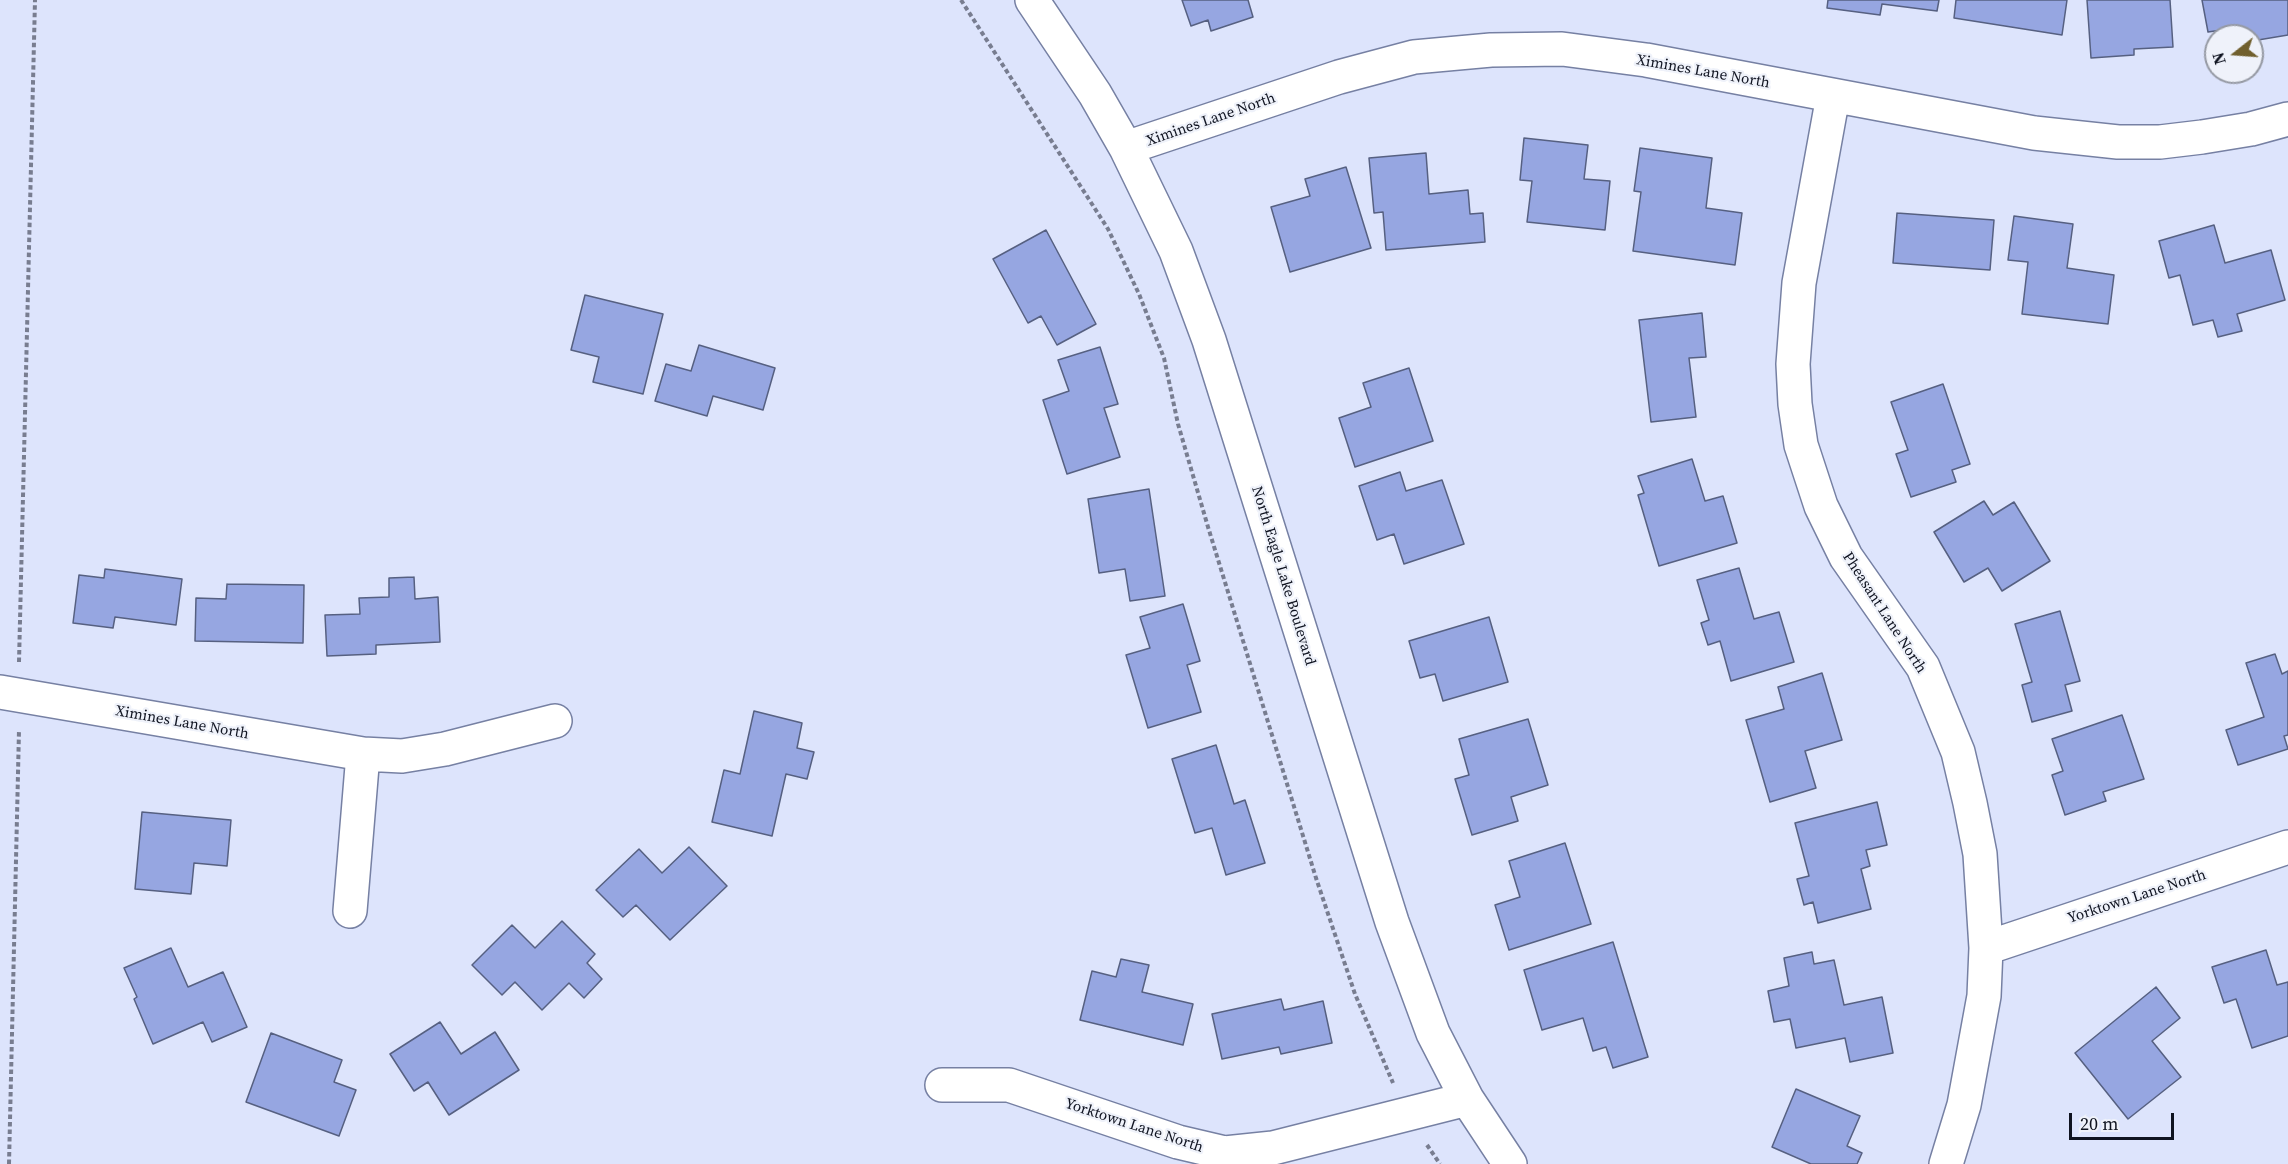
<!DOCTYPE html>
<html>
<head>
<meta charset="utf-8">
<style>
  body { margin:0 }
  #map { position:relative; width:2288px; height:1164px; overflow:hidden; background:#dde4fc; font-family:"Source Serif 4",serif }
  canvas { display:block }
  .north { position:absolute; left:2204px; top:24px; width:60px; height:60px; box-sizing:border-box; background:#eff2fa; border:2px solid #9599a3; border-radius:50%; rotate:253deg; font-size:16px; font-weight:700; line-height:24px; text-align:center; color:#0f1320 }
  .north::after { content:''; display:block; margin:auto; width:21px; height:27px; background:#705f2d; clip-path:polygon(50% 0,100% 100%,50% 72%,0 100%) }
  .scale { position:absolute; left:2069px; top:1113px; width:105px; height:27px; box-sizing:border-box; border:3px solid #0f1320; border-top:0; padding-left:8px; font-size:18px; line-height:21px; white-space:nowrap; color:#0f1320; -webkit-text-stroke:4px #eff2fa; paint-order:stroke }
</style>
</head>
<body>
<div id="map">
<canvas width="2288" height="1164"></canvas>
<div class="north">N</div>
<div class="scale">20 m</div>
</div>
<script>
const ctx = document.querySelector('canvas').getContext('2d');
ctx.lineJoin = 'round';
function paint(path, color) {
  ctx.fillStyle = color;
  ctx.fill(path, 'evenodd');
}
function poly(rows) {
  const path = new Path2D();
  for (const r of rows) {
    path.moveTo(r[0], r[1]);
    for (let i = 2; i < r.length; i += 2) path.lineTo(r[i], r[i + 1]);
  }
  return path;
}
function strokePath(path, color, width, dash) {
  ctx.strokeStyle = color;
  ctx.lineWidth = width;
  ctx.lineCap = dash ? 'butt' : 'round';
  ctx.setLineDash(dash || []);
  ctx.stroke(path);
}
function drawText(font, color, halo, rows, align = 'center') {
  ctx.font = font + ' "Source Serif 4",serif';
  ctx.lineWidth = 4.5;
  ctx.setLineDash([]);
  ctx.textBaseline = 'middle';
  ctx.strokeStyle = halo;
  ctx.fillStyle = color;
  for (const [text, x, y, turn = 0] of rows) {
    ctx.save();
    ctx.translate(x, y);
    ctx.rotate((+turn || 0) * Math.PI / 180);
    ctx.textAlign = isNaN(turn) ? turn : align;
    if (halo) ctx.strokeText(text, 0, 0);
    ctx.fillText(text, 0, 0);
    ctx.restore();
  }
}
const building = poly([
  [1182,0,1248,0,1253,17,1211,31,1208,20,1191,26,1182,0],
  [1828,0,1939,0,1937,11,1882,4,1880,15,1827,8,1828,0],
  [1956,0,2067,0,2062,35,1954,18,1956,0],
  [2087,0,2170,0,2173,47,2134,49,2134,55,2091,58,2087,0],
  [2202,0,2288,0,2288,35,2252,41,2252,36,2236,36,2235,28,2208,32,2202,0],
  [1524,138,1588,145,1584,179,1610,181,1605,230,1527,222,1532,181,1520,180,1524,138],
  [1640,148,1712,158,1706,208,1742,213,1735,265,1633,251,1641,192,1634,191,1640,148],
  [1426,153,1429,194,1468,190,1470,214,1483,213,1485,242,1386,250,1383,212,1374,213,1369,158,1426,153],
  [1346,167,1371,248,1290,272,1271,207,1310,196,1305,179,1346,167],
  [1897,213,1994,220,1990,270,1893,263,1897,213],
  [2014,216,2073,224,2067,268,2114,275,2108,324,2022,314,2028,262,2008,260,2014,216],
  [2214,225,2225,263,2271,250,2285,300,2237,314,2242,331,2218,337,2213,320,2193,325,2180,275,2169,278,2159,241,2214,225],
  [1046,230,1096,324,1057,345,1041,316,1028,323,993,259,1046,230],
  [585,295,663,314,643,394,593,382,599,357,571,350,585,295],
  [1702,313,1706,357,1689,358,1696,417,1651,422,1639,320,1702,313],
  [699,345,775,368,763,410,713,396,707,416,655,401,666,364,691,371,699,345],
  [1100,347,1118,404,1104,408,1120,457,1067,474,1043,400,1069,391,1058,360,1100,347],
  [1409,368,1433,441,1355,467,1339,418,1371,407,1363,383,1409,368],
  [1943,384,1970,464,1952,470,1956,482,1911,497,1896,454,1908,450,1891,402,1943,384],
  [1692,459,1705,501,1723,496,1737,543,1659,566,1638,495,1644,493,1638,476,1692,459],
  [1400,472,1406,491,1442,480,1464,544,1404,564,1394,534,1377,540,1359,486,1400,472],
  [1149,489,1165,596,1130,601,1125,569,1099,573,1088,499,1149,489],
  [1984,501,1993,515,2014,502,2050,561,2002,591,1988,568,1964,582,1934,532,1984,501],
  [1739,568,1754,619,1779,612,1794,662,1731,681,1720,641,1708,645,1701,623,1709,620,1697,580,1739,568],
  [105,569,182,579,176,625,115,617,113,628,73,623,79,575,104,578,105,569],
  [414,577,415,599,438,597,440,642,376,645,376,654,327,656,325,615,360,614,359,598,389,597,389,578,414,577],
  [227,584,304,585,303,643,195,641,196,598,226,599,227,584],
  [1183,604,1200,661,1187,665,1201,712,1148,728,1126,655,1150,648,1140,617,1183,604],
  [2060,611,2080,681,2065,685,2072,711,2032,722,2022,685,2032,682,2015,624,2060,611],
  [1489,617,1508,682,1443,701,1435,674,1420,678,1409,641,1489,617],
  [2275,654,2282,674,2288,671,2288,735,2284,736,2288,749,2238,765,2226,730,2264,717,2246,663,2275,654],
  [1822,673,1842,740,1805,751,1816,788,1770,802,1746,720,1784,709,1778,687,1822,673],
  [754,711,802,723,797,748,814,752,807,779,786,774,772,836,712,822,724,770,740,774,754,711],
  [2122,715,2144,779,2103,792,2106,801,2065,815,2052,775,2063,771,2052,739,2122,715],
  [1528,719,1548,785,1511,797,1518,821,1472,835,1455,779,1469,775,1459,739,1528,719],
  [1216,745,1234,804,1245,800,1265,863,1226,875,1212,828,1195,833,1172,759,1216,745],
  [1877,802,1887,845,1866,850,1870,866,1861,869,1871,909,1818,923,1813,902,1804,905,1797,879,1809,876,1795,823,1877,802],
  [142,812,231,820,227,866,194,863,191,894,135,889,142,812],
  [1565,843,1591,924,1509,950,1495,905,1520,897,1509,861,1565,843],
  [689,847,727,886,670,940,636,905,623,917,596,890,639,849,662,873,689,847],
  [562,921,595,954,587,963,602,979,584,998,569,983,542,1010,515,982,502,995,472,965,512,925,535,948,562,921],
  [1613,942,1648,1057,1613,1068,1606,1047,1593,1051,1583,1018,1542,1030,1524,970,1613,942],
  [171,948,188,987,223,972,247,1027,212,1042,203,1022,153,1044,134,999,137,997,124,968,171,948],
  [2266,950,2277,985,2288,982,2288,1036,2252,1048,2236,999,2224,1003,2212,967,2266,950],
  [1812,952,1814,964,1834,960,1844,1005,1882,997,1893,1053,1850,1062,1845,1038,1796,1048,1790,1019,1774,1022,1768,991,1789,986,1784,958,1812,952],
  [1121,959,1149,965,1142,992,1193,1004,1183,1045,1080,1020,1092,971,1116,977,1121,959],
  [2156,987,2180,1018,2152,1041,2181,1077,2128,1119,2075,1053,2156,987],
  [1281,999,1284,1010,1323,1001,1332,1043,1281,1054,1279,1047,1222,1059,1212,1014,1281,999],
  [440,1022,461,1054,495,1032,519,1070,449,1115,428,1082,414,1091,390,1054,440,1022],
  [271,1033,342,1060,334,1082,356,1090,339,1136,246,1102,271,1033],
  [1796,1089,1860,1116,1847,1146,1862,1153,1857,1164,1811,1164,1772,1147,1796,1089]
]);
paint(building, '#96a6e1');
strokePath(building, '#566081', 1.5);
const minor = poly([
  [1032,0,1095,94,1126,148,1176,251,1209,340,1392,922,1433,1033,1467,1099,1510,1164],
  [1833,96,1799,283,1793,364,1795,404,1801,445,1821,506,1846,557,1923,667,1958,752,1970,803,1980,854,1986,948,1984,996,1964,1105,1946,1164],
  [1126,148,1339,77,1414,57,1491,50,1562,49,1646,60,2034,133,2118,142,2160,142,2202,137,2251,129,2288,119],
  [0,692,363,754,402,756,445,749,555,721],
  [350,911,363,754],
  [1986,948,2288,847],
  [942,1085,1009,1085,1178,1142,1225,1153,1273,1148,1467,1099]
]);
strokePath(minor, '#7680a3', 36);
strokePath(poly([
  [961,0,1108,229,1139,294,1164,358,1178,424,1208,527,1316,878,1355,994,1393,1083],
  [19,662,35,0],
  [1427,1145,1440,1164],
  [9,1164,19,730]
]), '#787d90', 4, [4.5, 3]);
strokePath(minor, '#fff', 33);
drawText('15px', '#0f1320', '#eff2fa', [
  ["Ximines Lane North",1703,72,10],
  ["Ximines Lane North",1211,120,-19],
  ["North Eagle Lake Boulevard",1283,576,73],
  ["Pheasant Lane North",1884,613,57],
  ["Ximines Lane North",182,723,10],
  ["Yorktown Lane North",2137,897,-18],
  ["Yorktown Lane North",1134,1126,18]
]);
</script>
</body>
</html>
